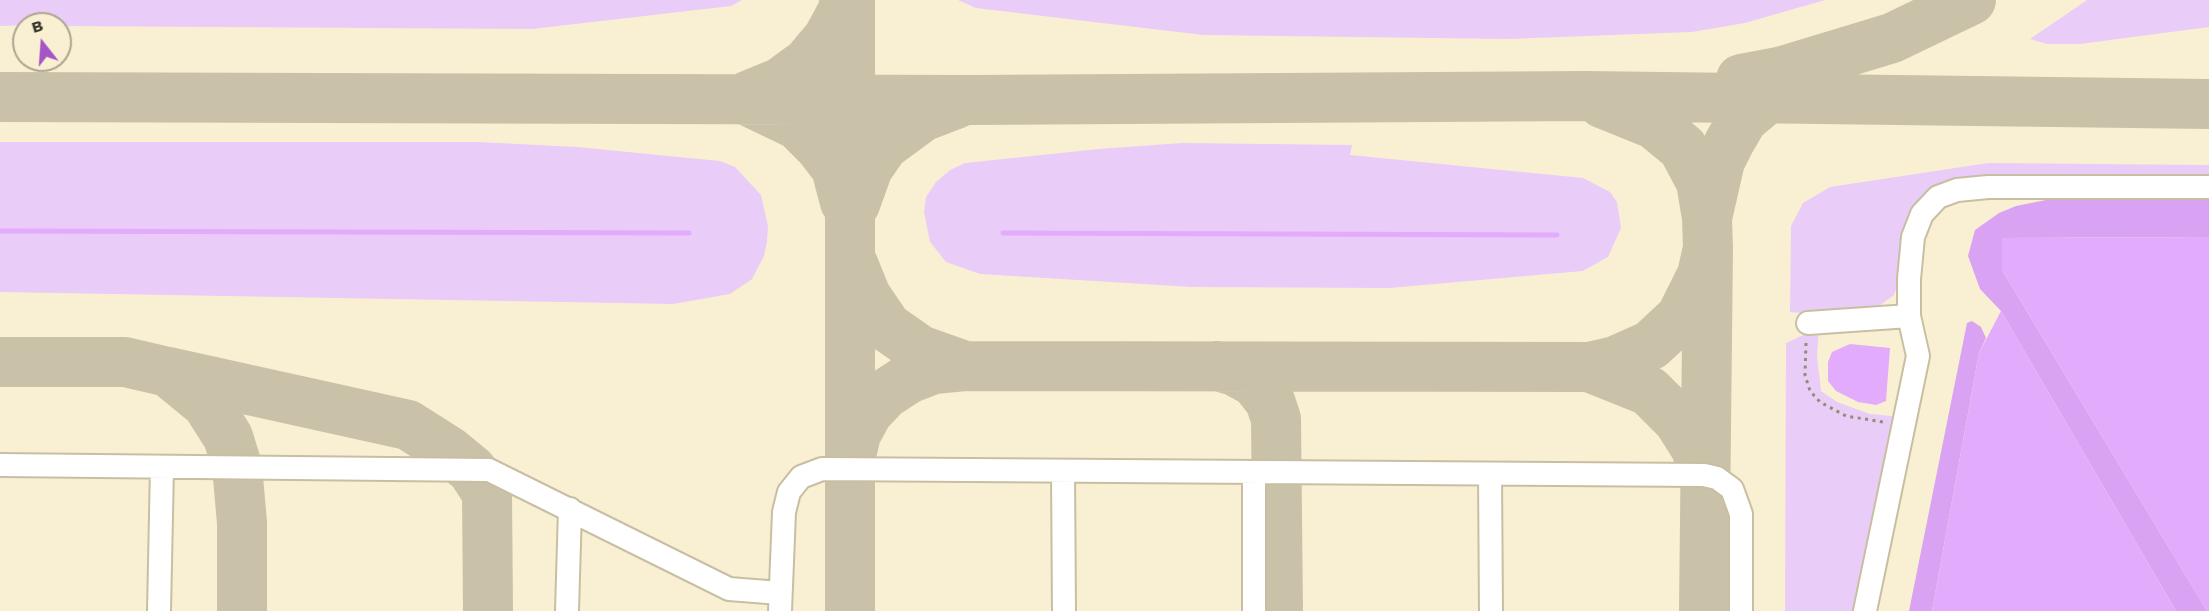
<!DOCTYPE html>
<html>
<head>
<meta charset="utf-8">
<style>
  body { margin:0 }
  #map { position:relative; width:2209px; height:611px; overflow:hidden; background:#f9f0d3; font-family:"Work Sans",sans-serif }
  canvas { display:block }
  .north { position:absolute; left:12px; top:12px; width:60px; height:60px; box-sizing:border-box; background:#f9f0d3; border:2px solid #aba58f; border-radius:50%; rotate:343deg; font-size:16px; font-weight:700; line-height:24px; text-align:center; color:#373429 }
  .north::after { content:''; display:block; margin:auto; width:21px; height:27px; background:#a555c5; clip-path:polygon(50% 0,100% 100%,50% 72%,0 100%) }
</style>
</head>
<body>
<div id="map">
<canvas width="2209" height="611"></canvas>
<div class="north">B</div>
</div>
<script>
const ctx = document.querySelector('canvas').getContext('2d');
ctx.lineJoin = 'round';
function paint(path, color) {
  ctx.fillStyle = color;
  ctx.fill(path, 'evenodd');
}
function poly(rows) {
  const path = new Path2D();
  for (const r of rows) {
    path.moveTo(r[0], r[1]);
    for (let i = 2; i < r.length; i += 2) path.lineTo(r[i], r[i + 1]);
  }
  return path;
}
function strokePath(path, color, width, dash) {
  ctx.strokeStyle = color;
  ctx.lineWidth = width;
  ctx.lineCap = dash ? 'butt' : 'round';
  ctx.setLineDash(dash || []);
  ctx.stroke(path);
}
paint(poly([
  [0,0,742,0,731,6,532,29,60,26,60,24,0,26],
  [958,0,1825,0,1745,23,1692,32,1508,39,1203,35,976,8],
  [2087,0,2209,0,2209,27,2080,44,2047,44,2030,39],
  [0,142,479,142,577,147,720,161,735,167,761,195,768,226,767,241,764,256,752,279,730,294,673,304,0,292],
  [1182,143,1352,145,1350,155,1583,178,1610,192,1617,202,1621,228,1608,257,1583,271,1389,288,1192,287,980,274,946,262,930,242,924,212,926,197,936,182,950,170,965,163,1099,149],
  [1988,163,2209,165,2209,175,1969,179,1929,194,1894,295,1875,309,1824,315,1790,312,1791,226,1803,203,1830,187],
  [1819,328,1817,356,1821,391,1837,402,1870,414,1891,416,1900,413,1860,611,1785,611,1786,343]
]), '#eaccf8');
paint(poly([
  [2056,198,2209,198,2209,237,2003,238,2002,270,2207,611,2176,611,2001,311,1980,289,1968,256,1975,230,1999,213,2016,206],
  [1972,321,1981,327,1986,338,1979,353,1932,611,1909,611,1967,323]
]), '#daa2f2');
paint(poly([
  [2209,237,2209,611,2207,611,2002,270,2002,238],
  [2001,311,2176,611,1932,611,1979,353],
  [1850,344,1890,348,1886,401,1876,405,1858,402,1836,391,1828,381,1828,362,1832,352]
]), '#e2abfb');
strokePath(poly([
  [0,231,689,233],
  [1003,233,1557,235]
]), '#e2abfb', 5);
strokePath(poly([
  [850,0,850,611],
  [1741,79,1783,71,1892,38,1971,0],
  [747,96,781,82,807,63,828,38,842,12,845,0],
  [0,97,971,100,1586,96,2209,104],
  [748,101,798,125,819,146,836,168,845,202],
  [1602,103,1654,124,1683,148,1701,182,1707,218,1708,248,1704,611],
  [855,204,868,168,884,145,922,117,956,104],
  [1707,218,1720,161,1730,141,1743,119,1783,85],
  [853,264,866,296,887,327,920,350,965,366],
  [0,362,125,362,168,372,207,404,228,437,237,466,242,523,242,611],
  [1217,366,1235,371,1255,382,1270,401,1276,419,1278,611],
  [1589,367,1649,391,1678,420,1695,447,1704,469],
  [168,372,408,425,449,451,472,470,487,493,488,611],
  [851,456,856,434,868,412,885,394,908,379,934,369,965,366,1589,367,1615,361,1651,345,1681,317,1702,275,1708,248]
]), '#c9c2a9', 50);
const minor = poly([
  [1808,323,1909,316],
  [0,465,489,470,729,589,780,593],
  [1063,471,1064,611],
  [1254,472,1254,611],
  [1490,474,1491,611],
  [159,611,162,467],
  [567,611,570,509],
  [780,611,784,512,789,492,801,477,822,469,1704,475,1717,478,1732,489,1741,514,1741,611],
  [1865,611,1918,356,1909,316,1909,279,1913,237,1922,214,1938,197,1957,190,1988,187,2209,187]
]);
strokePath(minor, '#c8bfa3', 26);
strokePath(poly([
  [1806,343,1805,375,1810,391,1820,402,1846,416,1883,422]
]), '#928c79', 3, [3, 4.5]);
strokePath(minor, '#fff', 22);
</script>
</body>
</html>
